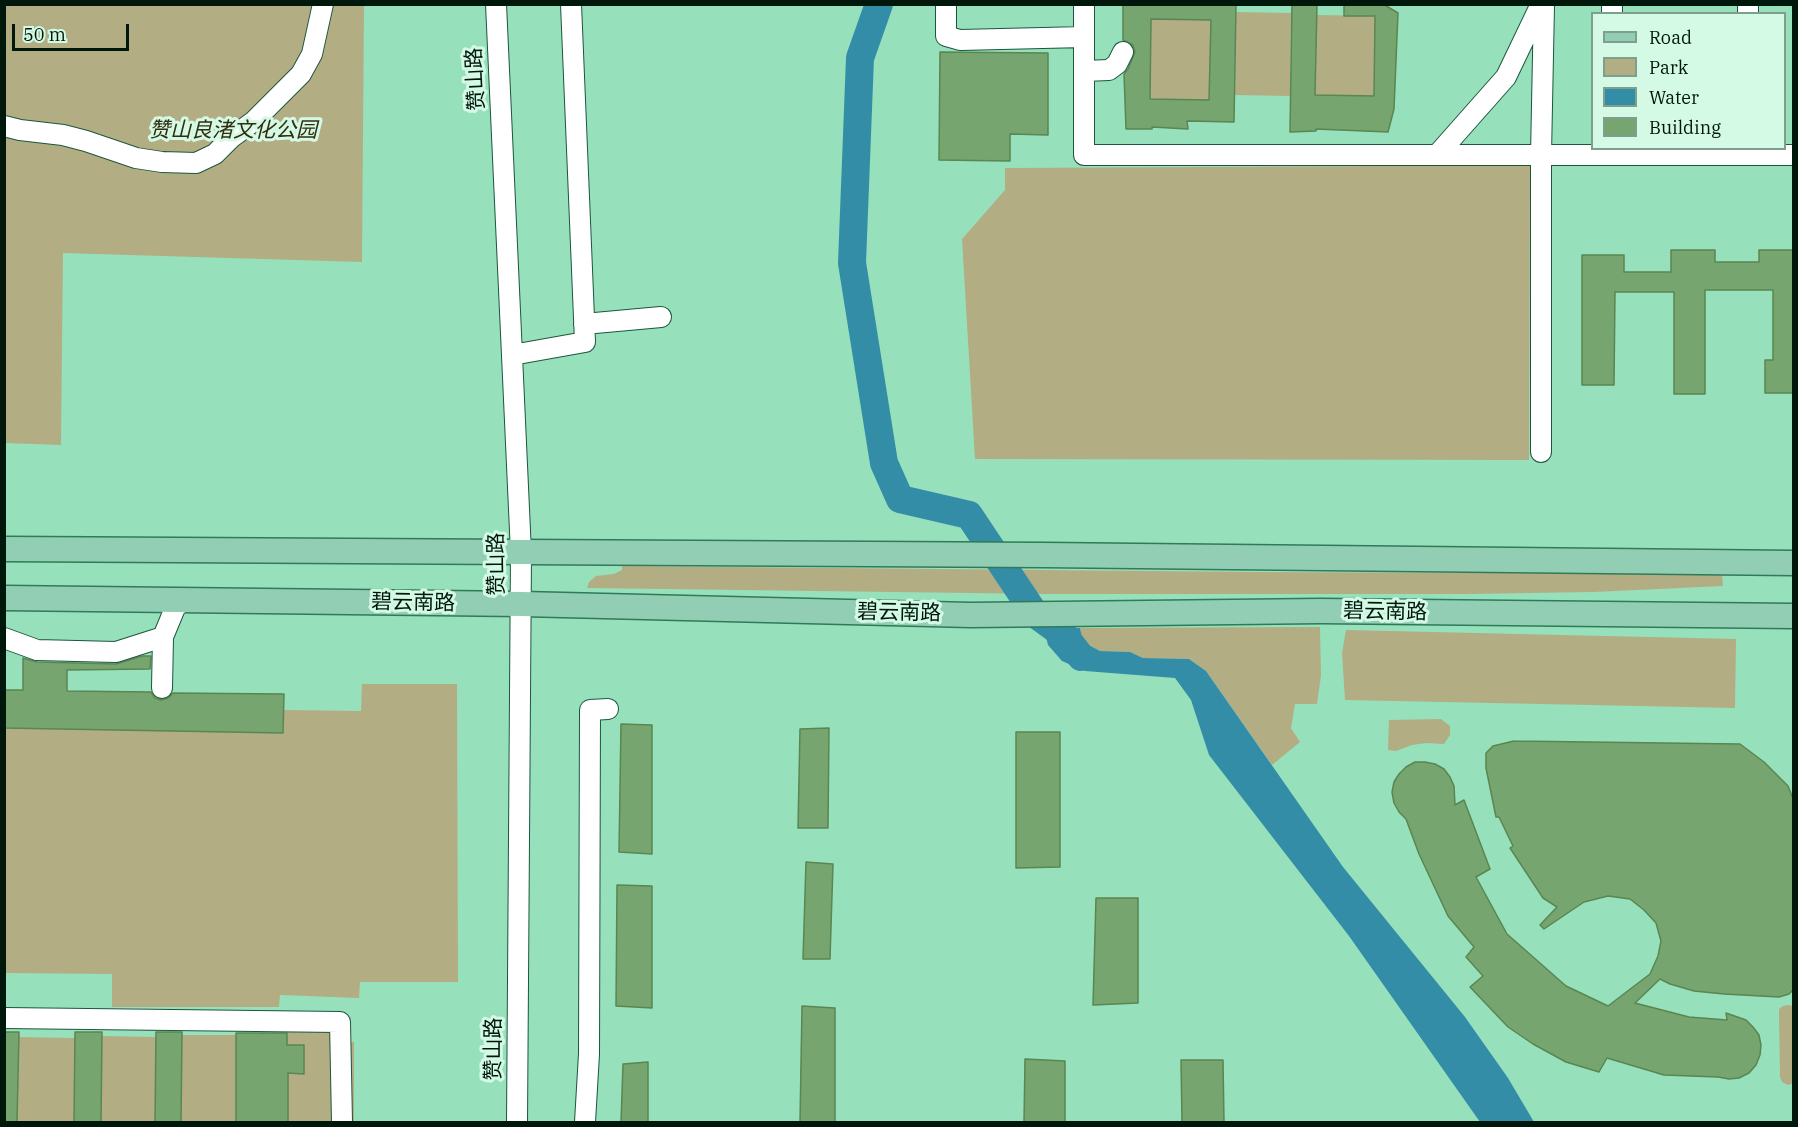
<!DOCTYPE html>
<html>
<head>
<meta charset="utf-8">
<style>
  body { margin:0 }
  #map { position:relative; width:1798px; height:1127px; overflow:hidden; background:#96e1bb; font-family:"IBM Plex Serif",serif }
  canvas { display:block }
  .frame { position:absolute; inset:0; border:6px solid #00180c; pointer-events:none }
  .legend { position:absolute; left:1591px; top:12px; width:195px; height:138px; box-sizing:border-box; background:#d4f9e5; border:2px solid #7f9f8e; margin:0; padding:8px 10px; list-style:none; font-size:18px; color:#00180c }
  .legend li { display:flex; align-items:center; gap:12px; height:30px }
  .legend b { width:30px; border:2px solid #7f9f8e }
  .scale { position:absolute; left:12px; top:24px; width:117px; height:27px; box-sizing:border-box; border:3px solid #00180c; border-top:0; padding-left:8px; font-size:18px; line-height:21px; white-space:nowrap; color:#00180c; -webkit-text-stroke:4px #d4f9e5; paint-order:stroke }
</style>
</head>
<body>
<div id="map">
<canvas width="1798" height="1127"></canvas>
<div class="frame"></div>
<ul class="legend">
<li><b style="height:8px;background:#92ceb3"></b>Road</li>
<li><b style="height:16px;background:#b3ad84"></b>Park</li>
<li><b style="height:16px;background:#348da7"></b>Water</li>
<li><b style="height:16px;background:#77a56f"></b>Building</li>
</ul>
<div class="scale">50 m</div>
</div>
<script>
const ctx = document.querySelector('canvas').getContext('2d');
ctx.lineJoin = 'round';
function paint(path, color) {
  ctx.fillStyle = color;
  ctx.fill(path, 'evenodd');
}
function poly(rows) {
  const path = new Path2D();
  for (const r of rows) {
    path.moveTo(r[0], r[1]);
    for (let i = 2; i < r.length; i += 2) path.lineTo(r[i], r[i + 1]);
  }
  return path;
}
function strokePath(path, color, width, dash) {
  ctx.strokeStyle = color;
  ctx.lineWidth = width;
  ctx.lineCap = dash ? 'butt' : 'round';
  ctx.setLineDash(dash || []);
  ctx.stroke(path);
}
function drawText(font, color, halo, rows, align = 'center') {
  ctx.font = font + ' "IBM Plex Serif","Noto Sans SC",serif';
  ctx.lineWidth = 6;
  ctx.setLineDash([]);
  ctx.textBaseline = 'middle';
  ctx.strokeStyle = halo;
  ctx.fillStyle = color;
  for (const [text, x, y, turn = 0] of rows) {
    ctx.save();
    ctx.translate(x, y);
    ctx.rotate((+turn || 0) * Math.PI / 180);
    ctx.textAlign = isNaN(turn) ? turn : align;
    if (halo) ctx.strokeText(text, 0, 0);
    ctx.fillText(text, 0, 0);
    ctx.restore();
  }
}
paint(poly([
  [5,5,364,5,362,262,63,253,61,445,5,443],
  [1236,12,1291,13,1290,96,1235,95],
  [1317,15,1375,16,1374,96,1315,95],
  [1151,19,1211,20,1209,100,1150,99],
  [1384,166,1530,166,1529,460,975,459,962,239,1005,190,1005,168],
  [622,566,1256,572,1722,574,1723,586,1594,592,1467,594,1045,594,587,588,589,582,596,576,614,574,622,570],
  [1320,627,1321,676,1317,704,1295,704,1291,728,1300,742,1272,765,1206,671,1189,659,1143,658,1130,652,1100,651,1083,642,1080,628],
  [1346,630,1736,639,1735,708,1345,700,1342,653],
  [362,684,457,684,458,982,360,982,359,998,280,995,279,1007,112,1007,112,974,5,973,5,728,283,733,284,710,361,711],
  [1441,719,1450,726,1450,735,1444,744,1426,743,1412,745,1396,751,1388,750,1389,720],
  [1789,1005,1793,1006,1794,1083,1788,1085,1782,1082,1780,1077,1779,1014,1779,1009,1783,1006],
  [287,1030,340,1031,341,1043,354,1042,354,1122,288,1122,288,1073,304,1073,304,1046,287,1045],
  [182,1035,236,1035,236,1122,181,1122],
  [102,1036,156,1037,155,1122,101,1122],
  [19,1037,75,1038,74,1122,17,1122]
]), '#b3ad84');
paint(poly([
  [1080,628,1083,642,1100,651,1130,652,1143,658,1189,659,1206,671,1343,867,1465,1017,1508,1078,1534,1122,1480,1122,1349,936,1209,755,1191,700,1175,678,1085,671,1062,661,1048,645,1044,629]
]), '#348da7');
strokePath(poly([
  [879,4,860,58,852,263,884,463,900,499,969,515,1035,614,1064,635,1081,657]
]), '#348da7', 28);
const building = poly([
  [1123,4,1236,4,1234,122,1187,121,1188,129,1152,127,1152,129,1126,129,1124,74,1128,69,1135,52,1133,45,1123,40,1123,4],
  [1151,19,1211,20,1209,100,1150,99,1151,19],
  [1292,4,1317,4,1315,95,1374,96,1375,16,1344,16,1344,4,1383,4,1398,13,1394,109,1388,132,1316,129,1316,131,1290,132,1292,4],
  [940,52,1048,53,1048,135,1010,134,1010,161,939,160,940,52],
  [1671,250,1715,250,1715,262,1759,262,1759,250,1794,250,1794,393,1765,393,1765,360,1773,360,1773,290,1705,290,1705,394,1674,394,1674,292,1615,292,1614,385,1582,385,1582,255,1624,255,1624,272,1671,272,1671,250],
  [142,656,151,656,150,669,67,670,67,691,151,692,155,698,161,700,168,698,173,693,284,694,283,733,4,728,4,690,23,690,23,658,37,662,116,664,142,656],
  [621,724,652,725,652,854,619,852,621,724],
  [829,728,828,828,798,828,800,729,829,728],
  [1016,732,1060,732,1060,867,1016,868,1016,732],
  [1514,741,1740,744,1764,762,1788,786,1794,801,1794,989,1789,994,1779,997,1724,994,1694,991,1670,984,1660,979,1635,1003,1689,1017,1727,1020,1726,1013,1746,1020,1753,1027,1759,1035,1761,1045,1760,1055,1756,1065,1749,1073,1739,1078,1729,1079,1718,1077,1664,1075,1607,1058,1599,1072,1566,1062,1533,1044,1508,1027,1470,987,1483,976,1466,957,1474,947,1448,916,1419,854,1406,819,1399,812,1394,803,1392,792,1394,782,1399,774,1406,767,1415,762,1425,762,1435,764,1444,769,1450,777,1454,786,1455,805,1464,800,1490,869,1476,877,1507,934,1566,986,1608,1006,1650,974,1658,956,1661,941,1656,923,1644,910,1630,899,1608,896,1584,902,1544,929,1540,925,1557,907,1543,898,1510,848,1513,846,1499,817,1496,817,1486,768,1486,753,1493,746,1514,741],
  [806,862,833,864,830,959,803,959,806,862],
  [617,885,652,886,652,1008,616,1006,617,885],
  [1096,898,1138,898,1138,1003,1093,1005,1096,898],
  [802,1006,835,1008,835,1122,800,1122,802,1006],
  [4,1032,19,1032,17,1122,4,1122,4,1032],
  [75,1032,102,1032,101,1122,74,1122,75,1032],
  [156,1032,182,1032,181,1122,155,1122,156,1032],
  [236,1033,287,1033,287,1045,304,1045,304,1074,288,1073,288,1122,236,1122,236,1033],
  [1025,1059,1065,1061,1065,1122,1024,1122,1025,1059],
  [1181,1060,1223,1060,1224,1122,1182,1122,1181,1060],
  [648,1062,648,1122,621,1122,623,1064,648,1062]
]);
paint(building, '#77a56f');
strokePath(building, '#598652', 1.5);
const minor = poly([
  [496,4,521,553,517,1122],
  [946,4,946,36,960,40,1084,37],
  [1084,4,1084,155,1437,155,1506,77,1541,4],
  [1612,14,1612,4],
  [1748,14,1748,4],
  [1084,71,1109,70,1117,64,1123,52],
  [4,126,20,130,63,135,86,141,136,158,162,162,196,163,215,154,231,138,254,121,301,74,312,54,323,4],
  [1437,155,1794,155],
  [584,324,661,317],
  [512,355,585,342,571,4],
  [1541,452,1541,155,1544,5],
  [4,638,37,650,116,652,163,637,175,608,182,601],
  [162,688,163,637],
  [4,1018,340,1022,342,1122],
  [585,1122,589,1054,590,710,608,709]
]);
const major = poly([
  [4,549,1043,555,1794,563],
  [4,598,522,604,971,615,1321,611,1794,616]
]);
strokePath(minor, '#1c563d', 22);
strokePath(major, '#2f7a58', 27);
strokePath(minor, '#fff', 20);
strokePath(major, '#92ceb3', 24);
drawText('21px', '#00180c', '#d4f9e5', [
  ["赞山路",476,79,-93],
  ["赞山路",497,564,-91],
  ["碧云南路",413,603,1],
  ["碧云南路",1385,612,1],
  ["碧云南路",899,613,1],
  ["赞山路",494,1049,-90]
]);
drawText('italic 21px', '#322d0e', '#d4f9e5', [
  ["赞山良渚文化公园",233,131]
]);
</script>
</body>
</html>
